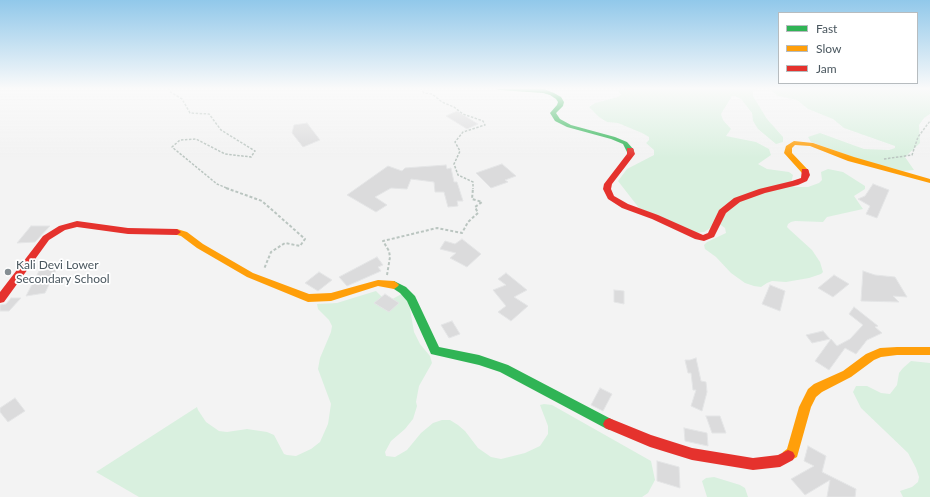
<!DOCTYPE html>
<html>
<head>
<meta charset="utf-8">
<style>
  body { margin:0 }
  #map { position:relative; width:930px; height:497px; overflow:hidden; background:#f3f3f3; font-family:Lato,sans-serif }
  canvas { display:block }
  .legend { position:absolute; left:778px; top:12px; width:140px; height:72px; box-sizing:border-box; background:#fff; border:1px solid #b7bcbf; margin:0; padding:5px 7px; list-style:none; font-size:12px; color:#4a575f }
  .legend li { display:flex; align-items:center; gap:8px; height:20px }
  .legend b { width:20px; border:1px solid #b7bcbf }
</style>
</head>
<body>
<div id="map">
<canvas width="930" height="497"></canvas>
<ul class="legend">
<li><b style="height:5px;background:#30b455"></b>Fast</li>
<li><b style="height:5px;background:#ff9f0a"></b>Slow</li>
<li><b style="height:5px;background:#e5322d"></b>Jam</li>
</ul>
</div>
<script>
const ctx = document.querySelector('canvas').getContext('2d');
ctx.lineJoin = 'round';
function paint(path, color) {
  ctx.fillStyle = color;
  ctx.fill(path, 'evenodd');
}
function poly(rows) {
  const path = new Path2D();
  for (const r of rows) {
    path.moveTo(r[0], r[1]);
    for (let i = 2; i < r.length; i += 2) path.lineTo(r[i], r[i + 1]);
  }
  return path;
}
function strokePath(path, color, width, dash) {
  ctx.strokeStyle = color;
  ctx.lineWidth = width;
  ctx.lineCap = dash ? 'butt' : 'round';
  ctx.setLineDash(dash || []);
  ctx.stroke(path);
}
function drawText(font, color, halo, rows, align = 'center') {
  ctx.font = font + ' Lato,sans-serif';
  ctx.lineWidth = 3.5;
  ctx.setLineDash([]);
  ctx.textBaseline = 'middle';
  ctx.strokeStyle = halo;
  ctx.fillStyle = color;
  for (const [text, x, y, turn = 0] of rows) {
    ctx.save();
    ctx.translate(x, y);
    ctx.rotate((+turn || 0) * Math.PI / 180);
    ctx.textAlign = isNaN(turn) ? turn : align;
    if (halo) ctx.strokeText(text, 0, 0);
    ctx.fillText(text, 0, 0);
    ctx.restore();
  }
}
paint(poly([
  [633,88,755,88,753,92,753,96,767,119,783,137,783,142,776,144,758,129,753,121,752,113,741,99,735,96,732,96,721,114,723,120,731,129,726,136,756,142,769,149,771,155,758,164,767,169,789,172,793,175,791,183,795,187,808,187,819,183,822,180,821,172,828,169,843,172,865,186,865,189,854,196,863,209,827,217,823,222,795,221,791,222,788,224,787,227,790,230,812,250,820,262,823,272,821,274,809,278,786,282,772,281,767,283,761,287,754,286,745,283,731,273,716,257,705,249,704,245,707,242,726,233,725,228,718,223,704,232,695,233,639,208,618,181,627,169,654,155,654,150,646,143,649,140,649,137,642,133,618,123,607,122,599,117,589,107,595,103,618,97,621,95,618,90],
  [768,88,930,88,930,114,924,118,919,125,920,143,905,157,914,170,903,171,870,163,811,142,808,137,820,133,864,149,889,150,895,148,895,146,844,128,833,119,808,109,797,100,778,96],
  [376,291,387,302,407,291,414,332,420,344,430,356,432,363,419,386,416,402,417,406,413,419,405,429,391,441,385,452,386,456,395,457,407,450,421,433,433,423,442,420,450,420,458,425,465,431,478,448,491,457,501,459,525,453,540,446,548,434,548,426,540,405,544,404,552,405,651,461,655,480,648,493,642,497,139,497,96,472,197,407,198,410,206,422,219,431,227,432,247,429,267,432,274,435,284,454,287,455,296,456,311,449,320,442,328,424,331,404,318,369,320,358,331,332,332,326,329,320,318,309,317,304,337,303],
  [911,361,930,363,930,497,903,497,900,491,912,487,918,482,919,477,916,468,908,453,861,408,853,392,856,386,867,386,881,393,890,394,897,385,899,373,903,368],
  [714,477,740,485,745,488,748,497,707,497,702,481,706,478]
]), '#d9f0df');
const building = poly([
  [457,111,478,124,467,129,446,116,457,111],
  [307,123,320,140,303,147,292,133,294,125,307,123],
  [502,164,516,176,505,180,508,182,491,188,476,173,502,164],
  [446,165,447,169,451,168,454,182,457,182,463,201,457,201,458,206,448,207,444,192,435,192,434,182,411,179,407,189,391,188,375,197,387,205,376,212,347,195,388,166,402,171,405,168,446,165],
  [873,184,889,190,877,218,866,214,870,206,858,199,865,196,873,184],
  [31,226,50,226,35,242,17,243,31,226],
  [462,239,481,254,467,267,450,258,456,253,440,249,445,241,455,244,462,239],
  [377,257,383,265,378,267,381,271,347,286,339,277,377,257],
  [57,268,45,293,26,296,39,271,57,268],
  [863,271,875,275,895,277,907,297,893,296,899,302,861,301,863,271],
  [319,272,332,280,318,291,305,283,319,272],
  [506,273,527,290,514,297,528,306,511,321,498,312,506,306,493,290,506,285,498,279,506,273],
  [834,275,849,284,833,297,818,288,834,275],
  [770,285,785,291,780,311,762,304,770,285],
  [614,290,624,291,624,304,614,302,614,290],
  [385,294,399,303,389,312,374,303,385,294],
  [11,298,21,298,9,311,0,311,0,305,6,304,11,298],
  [854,307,878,326,875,327,882,333,867,340,856,354,845,348,829,370,815,361,831,339,837,346,850,339,863,325,849,314,854,307],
  [452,321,460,334,449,338,441,325,452,321],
  [823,331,830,339,812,343,806,335,823,331],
  [696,358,701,381,706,382,707,392,702,411,691,406,696,390,693,390,691,373,688,373,685,360,690,360,696,358],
  [600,388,612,394,603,411,591,405,600,388],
  [15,398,25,411,8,422,0,412,0,408,15,398],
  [706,416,720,416,726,433,712,433,706,416],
  [684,428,707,433,708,446,685,441,684,428],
  [808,446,826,456,822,472,856,489,855,497,827,497,830,480,805,495,791,479,814,466,804,461,808,446],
  [657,461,679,467,680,488,657,481,657,461]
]);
paint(building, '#dbdbdc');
strokePath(building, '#e4e5e6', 1);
strokePath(poly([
  [169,88,169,91,182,99,190,113,209,114,221,130,255,151,251,157,225,154,196,139,180,140,172,147,217,184,229,189],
  [420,88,424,93,432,94,442,102,454,107,463,114,483,121,485,125,463,132,455,142,460,151,454,164,458,175,473,182,473,189],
  [884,159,912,155,918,137,930,121]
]), '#bac5c0', 1.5, [2.5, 1.5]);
strokePath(poly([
  [226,188,262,201,305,239,300,246,285,243,271,252,264,269],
  [387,275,390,257,389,251,383,241,437,228,462,233,468,222,478,213,475,207,482,202,472,199,473,188]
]), '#bac5c0', 2, [3, 2]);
paint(poly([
  [496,88,544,89,554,93,561,97,564,102,563,106,556,113,560,119,571,125,615,137,627,142,634,150,633,152,627,152,623,144,611,139,567,127,555,121,550,113,557,105,558,102,556,99,550,95,543,93,499,90,496,88],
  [394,281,406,287,415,296,439,347,479,355,508,365,613,420,615,424,613,428,609,430,605,428,500,372,479,365,431,354,407,301,400,293,391,287,389,285,391,283,394,281]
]), '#30b455');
paint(poly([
  [794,141,813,143,854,157,930,179,930,183,848,161,810,146,795,145,792,148,792,153,809,171,808,173,802,173,784,153,786,146,794,141],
  [177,229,187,232,203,244,253,273,309,294,331,293,378,280,394,281,397,283,399,285,397,287,394,289,378,286,331,301,308,302,247,277,197,248,181,236,174,234,173,232,174,230,177,229],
  [897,347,930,347,930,355,897,355,881,357,874,360,851,377,822,392,816,397,811,407,797,457,788,462,783,460,781,456,783,452,787,449,799,407,808,389,814,384,843,371,866,354,880,348,897,347]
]), '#ff9f0a');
paint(poly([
  [627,148,633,148,635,154,612,184,611,189,614,196,628,204,658,215,703,235,708,233,719,210,734,198,759,189,792,181,801,178,802,169,808,169,810,175,807,181,798,185,765,193,740,202,726,213,714,237,704,241,695,239,652,219,622,208,608,199,603,189,604,184,627,154,627,148],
  [77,221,128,228,177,229,181,232,177,235,128,234,77,227,65,230,49,240,4,302,0,303,0,292,43,236,59,226,77,221],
  [609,418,651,435,692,448,753,458,778,455,788,450,793,452,795,456,793,460,780,467,753,470,692,460,650,447,605,428,603,424,605,420,609,418]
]), '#e5322d');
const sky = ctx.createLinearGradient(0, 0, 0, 158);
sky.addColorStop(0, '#91c8ea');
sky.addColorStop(0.56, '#fafafa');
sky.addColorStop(1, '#fafafa00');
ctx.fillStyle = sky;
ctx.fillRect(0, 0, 930, 158);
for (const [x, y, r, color] of [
  [8,272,4,"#858e93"]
]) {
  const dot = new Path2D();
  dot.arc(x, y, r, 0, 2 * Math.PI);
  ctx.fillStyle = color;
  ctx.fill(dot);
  strokePath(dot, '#fff', 1.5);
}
drawText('12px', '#4a575f', '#fff', [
  ["Kali Devi Lower",16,265],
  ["Secondary School",16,279]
], 'left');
</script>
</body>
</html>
